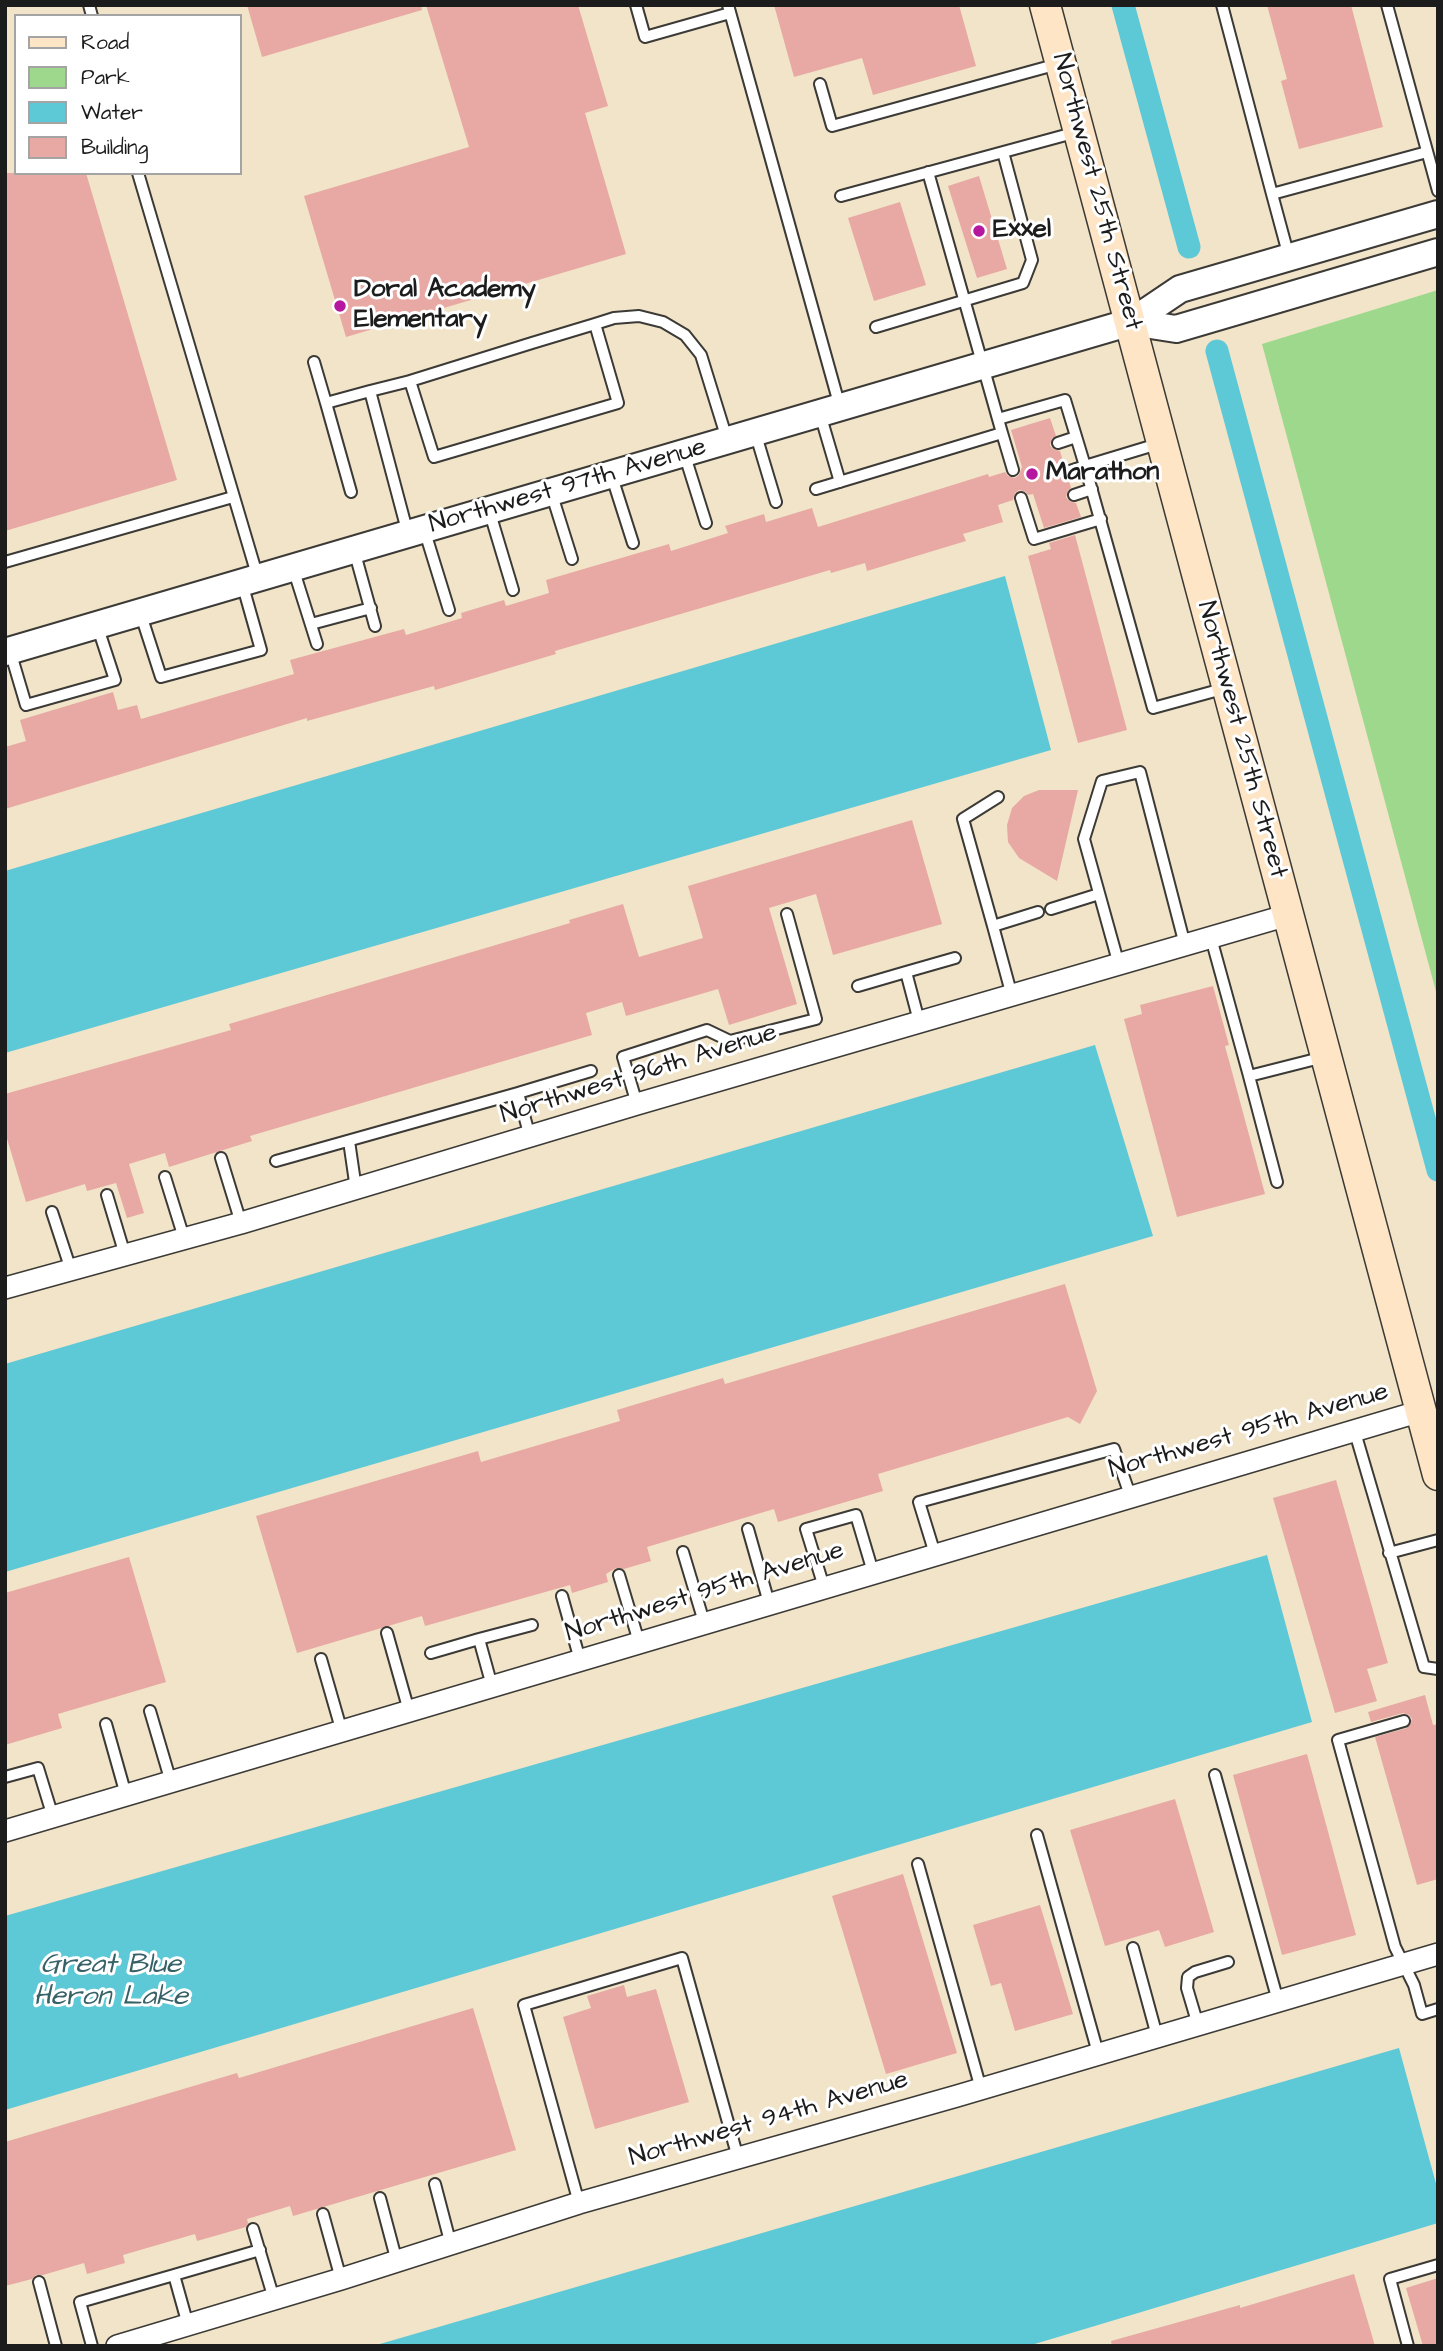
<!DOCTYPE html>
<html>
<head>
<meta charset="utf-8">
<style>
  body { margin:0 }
  #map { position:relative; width:1443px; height:2351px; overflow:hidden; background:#f1e4c8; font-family:"Architects Daughter",sans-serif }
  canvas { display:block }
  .frame { position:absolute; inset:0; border:7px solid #1c1c1c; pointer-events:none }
  .legend { position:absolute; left:14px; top:14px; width:228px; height:161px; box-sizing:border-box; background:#fff; border:2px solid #a4a4a4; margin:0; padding:9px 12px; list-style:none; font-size:21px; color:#1c1c1c }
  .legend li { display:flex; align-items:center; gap:14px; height:35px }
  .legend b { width:35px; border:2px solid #a4a4a4 }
</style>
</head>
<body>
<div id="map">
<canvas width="1443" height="2351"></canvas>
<div class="frame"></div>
<ul class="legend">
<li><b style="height:9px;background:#fde5c5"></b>Road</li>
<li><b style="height:19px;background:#9dd88c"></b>Park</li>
<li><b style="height:19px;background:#5dc8d6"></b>Water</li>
<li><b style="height:19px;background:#e8a9a4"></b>Building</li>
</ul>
</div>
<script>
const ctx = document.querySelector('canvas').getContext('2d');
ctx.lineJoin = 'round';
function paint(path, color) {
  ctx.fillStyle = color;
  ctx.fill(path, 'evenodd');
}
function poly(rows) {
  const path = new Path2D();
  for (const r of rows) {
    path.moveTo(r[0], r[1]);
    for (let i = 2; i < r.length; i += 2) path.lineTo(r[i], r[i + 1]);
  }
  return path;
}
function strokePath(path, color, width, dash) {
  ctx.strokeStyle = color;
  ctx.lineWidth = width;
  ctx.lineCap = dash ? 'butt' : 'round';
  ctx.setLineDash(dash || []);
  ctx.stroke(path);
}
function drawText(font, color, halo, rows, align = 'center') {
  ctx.font = font + ' "Architects Daughter",sans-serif';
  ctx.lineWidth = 6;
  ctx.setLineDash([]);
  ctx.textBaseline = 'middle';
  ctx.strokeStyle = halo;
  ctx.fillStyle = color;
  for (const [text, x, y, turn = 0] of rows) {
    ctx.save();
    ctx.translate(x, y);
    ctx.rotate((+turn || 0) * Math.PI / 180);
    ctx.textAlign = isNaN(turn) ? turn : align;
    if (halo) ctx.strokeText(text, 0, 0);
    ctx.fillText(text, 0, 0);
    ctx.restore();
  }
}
paint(poly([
  [1438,290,1438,999,1262,344]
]), '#9dd88c');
paint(poly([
  [1005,576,1051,750,5,1053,5,871],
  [1095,1045,1153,1236,5,1572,5,1364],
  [1267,1555,1312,1722,5,2110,5,1916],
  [1399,2048,1438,2191,1438,2223,1028,2346,373,2346]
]), '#5dc8d6');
strokePath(poly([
  [1123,5,1189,247],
  [1217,351,1438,1170]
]), '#5dc8d6', 23);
paint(poly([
  [247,5,421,5,422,10,262,57],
  [426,5,578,5,608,106,585,113,626,254,346,337,304,196,469,147],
  [774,5,959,5,976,66,873,95,862,58,794,77],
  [1267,5,1351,5,1383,127,1299,149,1281,81,1287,79],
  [5,173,86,173,177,480,5,531],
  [979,176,1007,269,977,278,948,186],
  [900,202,926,285,874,301,848,218],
  [1050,418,1056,436,1052,438,1050,445,1053,449,1060,451,1064,465,1061,467,1059,474,1062,478,1069,480,1071,488,1068,490,1066,497,1069,501,1076,503,1081,517,1044,528,1033,494,1028,495,1026,492,1019,490,1015,493,1013,500,998,505,1003,522,963,534,966,541,867,571,865,563,831,573,830,570,555,651,556,654,435,690,434,686,307,721,307,718,5,809,5,747,26,741,20,720,113,692,118,710,137,705,141,719,294,674,290,660,404,629,406,635,462,618,461,613,504,600,506,606,549,593,546,580,669,544,671,551,728,533,725,526,764,514,766,522,812,508,818,527,988,474,989,477,1005,472,1008,476,1015,478,1019,475,1022,467,1011,430],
  [1075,535,1127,730,1078,743,1028,556,1051,549,1049,543],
  [1039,790,1078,790,1057,881,1019,858,1008,842,1007,825,1012,808,1024,796],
  [912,820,942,924,833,955,816,894,769,908,797,1004,729,1025,718,989,626,1016,622,1002,586,1013,592,1035,250,1136,252,1141,169,1167,165,1153,129,1164,144,1213,127,1218,116,1183,87,1191,85,1184,26,1202,5,1132,5,1094,231,1030,229,1024,570,923,569,920,623,904,639,957,703,938,688,886],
  [1213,986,1229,1045,1225,1046,1265,1194,1177,1217,1124,1019,1142,1014,1140,1005],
  [1065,1284,1097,1391,1080,1424,1068,1417,878,1474,883,1491,778,1522,774,1509,647,1547,651,1561,624,1569,616,1568,606,1574,608,1582,572,1593,570,1585,425,1626,422,1616,297,1653,256,1516,478,1451,481,1462,620,1421,617,1410,723,1378,725,1384],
  [1336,1480,1388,1663,1367,1669,1377,1701,1335,1713,1273,1498],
  [129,1557,166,1682,58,1714,62,1728,5,1745,5,1593],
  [1425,1695,1433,1725,1438,1724,1438,1879,1417,1885,1375,1737,1407,1728,1412,1719,1409,1715,1403,1713,1371,1722,1368,1712],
  [1307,1754,1356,1935,1282,1955,1233,1775],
  [1175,1799,1214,1932,1165,1947,1159,1930,1105,1946,1070,1830],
  [903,1874,957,2053,886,2074,832,1896],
  [1040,1905,1073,2014,1015,2031,1001,1983,991,1986,973,1925],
  [624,1985,627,1997,656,1989,689,2102,595,2129,563,2017,591,2008,587,1996],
  [473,2008,516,2150,293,2216,290,2206,247,2219,248,2223,246,2227,197,2241,195,2234,123,2255,125,2263,87,2274,84,2263,43,2275,36,2275,32,2279,5,2286,5,2142,237,2073,239,2078],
  [1354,2274,1375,2346,1112,2346,1111,2341,1240,2305,1240,2308],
  [1438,2278,1438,2346,1423,2346,1406,2288]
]), '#e8a9a4');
const service = poly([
  [89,5,92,16],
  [636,5,645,37,730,13],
  [728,5,840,407],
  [1222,5,1272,194,1427,152],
  [1387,5,1438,191],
  [820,84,832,126,1058,64],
  [928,172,998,419,1065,400,1085,466,1067,472],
  [138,173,258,578],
  [1272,194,1289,257],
  [841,196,1077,132],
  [595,324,618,403,434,457,410,381,532,343,595,324,614,318,639,316,663,322,685,335,701,355,727,439],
  [876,327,1023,283,1032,260,1003,152],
  [314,362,326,403],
  [370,391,410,381],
  [820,414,840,482],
  [755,432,776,502],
  [1002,433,1013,470],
  [1058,443,1076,437],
  [1161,443,1085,466,1153,708,1226,688],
  [684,453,706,523],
  [611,474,633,543],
  [816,489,1002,433,998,419],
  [351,492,326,403,370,391,408,534],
  [551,492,572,559],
  [1074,495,1092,489],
  [1021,498,1034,539,1101,519],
  [489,510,513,590],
  [424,529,449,610],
  [354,550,375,626],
  [5,562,233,497],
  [293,568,317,644],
  [140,612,161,677,261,650,242,583],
  [311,624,371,608],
  [10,651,26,705,115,680,97,625],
  [1051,909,1099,894],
  [993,926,963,819,998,797],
  [1211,938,1249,1076],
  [1119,965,1084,839,1102,781,1140,772,1185,945],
  [858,986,906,972],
  [1012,996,993,926,1038,912],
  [919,1021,906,972,955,958],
  [637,1104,623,1057,707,1030,730,1041,816,1019,787,914],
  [530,1137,518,1093,591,1071],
  [349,1141,356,1189],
  [221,1158,241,1223],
  [276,1161,518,1093],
  [165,1177,184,1238],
  [1277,1182,1249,1076,1324,1057],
  [107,1195,125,1255],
  [52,1212,71,1270],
  [1354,1429,1424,1667,1438,1669],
  [748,1529,769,1603],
  [683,1552,704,1622],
  [1389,1553,1438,1540],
  [935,1554,919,1502,1114,1449,1130,1495],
  [619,1575,639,1642],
  [824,1587,806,1529,856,1515,873,1572],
  [562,1596,580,1660],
  [387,1633,409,1711],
  [431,1653,479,1639],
  [321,1659,342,1732],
  [492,1686,479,1639,532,1625],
  [150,1711,171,1782],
  [1404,1721,1338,1740,1395,1947,1414,1985,1422,2014,1438,2009],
  [106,1724,126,1795],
  [1215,1775,1278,2001],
  [5,1777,38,1768,53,1817],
  [1037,1835,1098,2053],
  [918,1864,981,2089],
  [1133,1948,1157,2036],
  [1198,2025,1187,1988,1188,1977,1195,1972,1228,1962],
  [435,2184,451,2245],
  [380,2198,397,2262],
  [579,2203,524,2005,682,1958,738,2158],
  [323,2214,341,2279],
  [253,2229,274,2299],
  [39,2282,56,2346],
  [188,2325,174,2275,260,2250],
  [92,2346,80,2302,174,2275],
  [1408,2346,1390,2279,1438,2265]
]);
const minor = poly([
  [5,1288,241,1223,637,1104,1288,915],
  [5,1831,1421,1411],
  [117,2346,341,2279,579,2203,957,2096,1438,1954]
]);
const tertiary = poly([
  [1131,322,1176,329,1438,252],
  [5,652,1131,322,1180,289,1438,214]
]);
const secondary = poly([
  [1045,5,1438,1475]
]);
strokePath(service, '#3c3a36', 14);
strokePath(minor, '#3c3a36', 24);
strokePath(tertiary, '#3c3a36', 30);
strokePath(secondary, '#3c3a36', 33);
strokePath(service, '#fff', 10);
strokePath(minor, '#fff', 21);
strokePath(tertiary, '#fff', 26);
strokePath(secondary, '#fde5c5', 30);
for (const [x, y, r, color] of [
  [979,231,7,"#b5179e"],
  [340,306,7,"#b5179e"],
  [1032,474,7,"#b5179e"]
]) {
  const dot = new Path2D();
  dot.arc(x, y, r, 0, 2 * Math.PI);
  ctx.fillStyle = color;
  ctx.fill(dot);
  strokePath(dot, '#fff', 2.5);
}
drawText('26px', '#1c1c1c', '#fff', [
  ["Northwest 25th Street",1096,192,75],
  ["Northwest 97th Avenue",568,487,-16],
  ["Northwest 25th Street",1241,740,75],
  ["Northwest 96th Avenue",639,1075,-17],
  ["Northwest 95th Avenue",1249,1432,-16],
  ["Northwest 95th Avenue",705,1593,-17],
  ["Northwest 94th Avenue",769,2120,-16]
]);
drawText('bold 26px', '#1c1c1c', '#fff', [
  ["Exxel",993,231],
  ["Doral Academy",354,291],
  ["Elementary",354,321],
  ["Marathon",1046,474]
], 'left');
drawText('italic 28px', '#366166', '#fff', [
  ["Great Blue",111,1966],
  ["Heron Lake",111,1998]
]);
</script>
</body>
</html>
